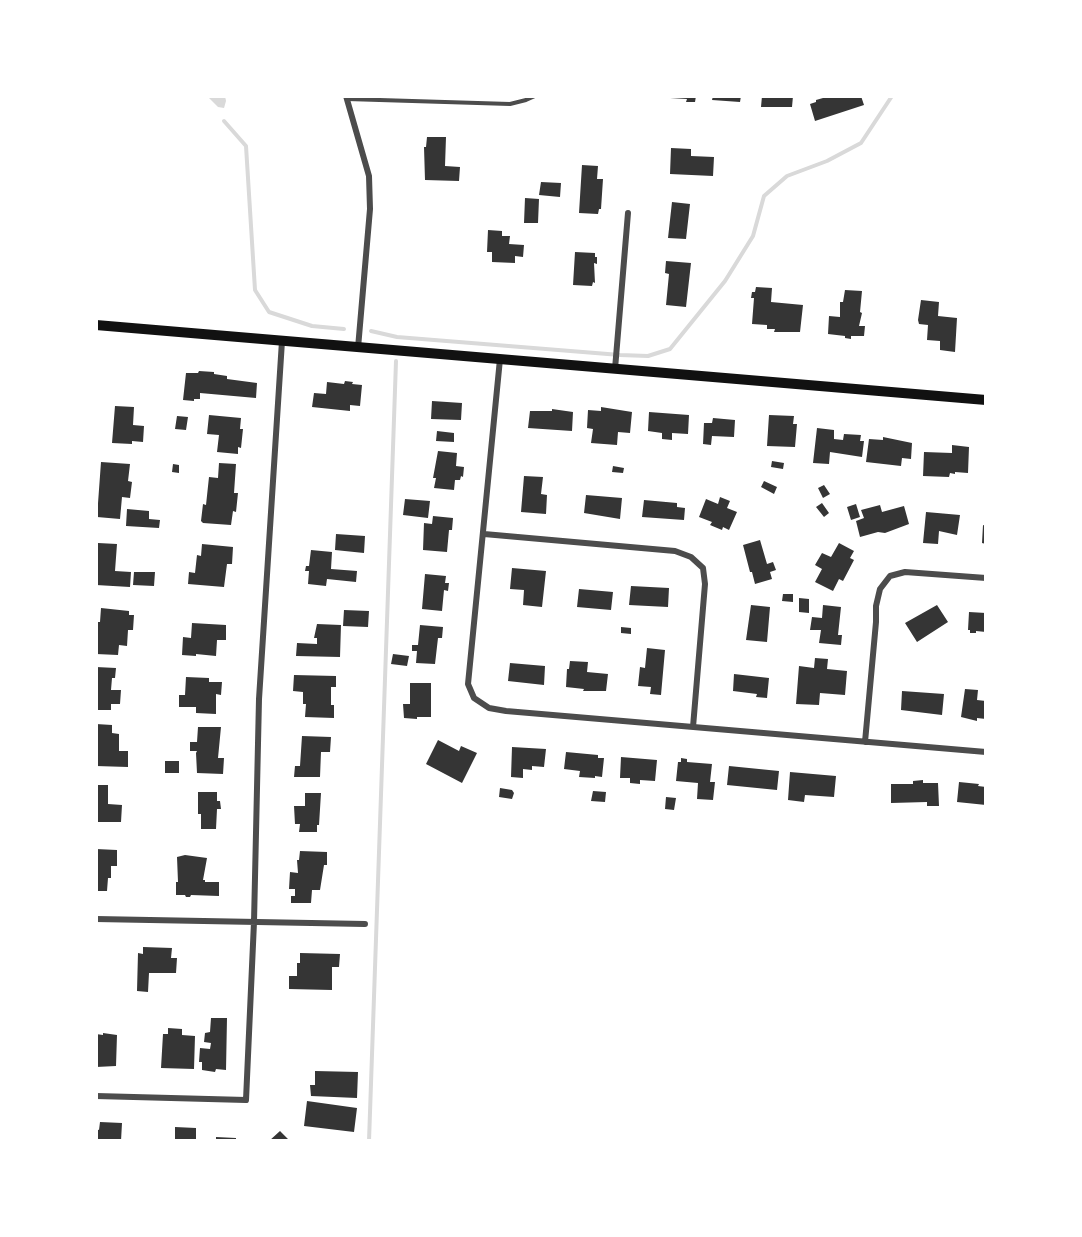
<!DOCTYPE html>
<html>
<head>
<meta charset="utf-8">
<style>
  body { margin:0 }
  #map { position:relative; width:1082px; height:1237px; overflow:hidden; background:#fff; font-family:Cabin,sans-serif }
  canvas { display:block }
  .frame { position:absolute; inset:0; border:98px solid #fff; pointer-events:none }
</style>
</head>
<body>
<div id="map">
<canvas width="1082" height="1237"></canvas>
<div class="frame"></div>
</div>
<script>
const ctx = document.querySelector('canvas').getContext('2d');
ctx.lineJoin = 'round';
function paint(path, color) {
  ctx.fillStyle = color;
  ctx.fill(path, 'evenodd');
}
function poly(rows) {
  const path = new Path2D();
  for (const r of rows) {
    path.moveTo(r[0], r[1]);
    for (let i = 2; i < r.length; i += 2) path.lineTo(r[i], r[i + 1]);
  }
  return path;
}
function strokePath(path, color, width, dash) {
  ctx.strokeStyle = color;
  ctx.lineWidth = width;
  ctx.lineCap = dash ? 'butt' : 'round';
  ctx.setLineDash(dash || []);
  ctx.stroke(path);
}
paint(poly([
  [207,96,225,96,226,101,224,108,218,107]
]), '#d9d9d9');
strokePath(poly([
  [224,121,246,146,255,290,269,312,312,326,344,329],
  [371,331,397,337,620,355,648,356,670,349,725,281,753,236,764,196,787,176,827,161,861,143,892,96],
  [369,1141,396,361]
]), '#d9d9d9', 4);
paint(poly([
  [670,96,696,96,695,102,686,102,687,99,670,98],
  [713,96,741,96,740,102,712,100],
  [762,96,793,96,792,107,761,107],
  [830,96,861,96,864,105,815,121,810,104,816,102,816,100],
  [427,137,446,137,445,166,460,167,459,181,425,180,424,147,426,147],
  [671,148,691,149,691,156,714,157,713,176,670,174],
  [582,165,598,166,597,179,603,179,601,209,599,209,598,214,579,213],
  [541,182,561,183,560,197,539,195],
  [525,198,539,199,538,223,524,223],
  [672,202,690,204,686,239,668,238],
  [488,230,502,231,502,236,510,236,509,244,524,245,523,257,515,256,515,263,492,262,492,252,487,252],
  [575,252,595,253,595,257,597,257,597,264,594,263,595,283,593,282,592,286,573,285],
  [666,261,691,263,686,307,666,305,669,274,665,273],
  [756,287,772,288,771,302,803,305,800,332,774,332,775,329,767,329,767,325,752,324,754,298,751,298,752,292,755,292],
  [845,290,862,291,860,312,862,313,859,326,865,326,864,336,851,336,851,339,845,338,845,336,828,334,829,316,840,317,840,302,843,302],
  [921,300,939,302,938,316,957,318,955,352,940,350,940,341,927,340,928,325,919,324,918,320],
  [199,371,214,372,214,374,227,376,227,379,257,383,256,398,200,393,200,399,194,399,194,401,183,400,186,373,198,373],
  [345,381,353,382,352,384,362,385,360,406,350,405,350,411,312,407,314,393,326,394,327,382,344,384],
  [432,401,462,403,461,420,431,419],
  [115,406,134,407,133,425,144,426,143,442,132,441,132,444,112,443],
  [601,407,632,412,630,433,618,432,617,445,591,443,593,429,587,428,588,410,601,411],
  [552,409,573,412,572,431,528,428,530,411,552,411],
  [649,412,689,415,688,434,672,433,672,440,662,439,662,433,648,431],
  [209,415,241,418,240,429,243,429,241,448,238,447,238,454,217,452,219,435,207,434],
  [769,415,794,416,793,424,797,424,795,447,767,446],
  [177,416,188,417,186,430,175,429],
  [713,418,735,420,734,437,712,436,711,445,703,444,704,423,712,423],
  [817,428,834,430,834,439,843,440,844,434,861,435,860,441,864,441,862,457,830,452,829,464,813,463],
  [437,431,454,433,454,442,436,441],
  [883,437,912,443,911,459,902,458,901,466,866,462,869,439,883,440],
  [952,445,969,447,968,473,955,472,955,474,950,473,949,477,923,476,924,452,952,453],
  [438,451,457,453,456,466,464,467,463,477,461,476,460,480,455,480,454,490,434,488,436,478,433,478],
  [772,461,784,463,783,469,771,467],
  [101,462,130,464,128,481,132,482,130,498,122,497,120,519,97,517],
  [219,463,236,464,234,493,238,493,236,512,233,511,231,525,203,523,201,521,203,504,206,505,209,477,218,478],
  [173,464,179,465,179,473,172,472],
  [613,466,624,468,623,473,612,472],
  [524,476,543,477,541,494,547,495,546,514,521,512],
  [764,481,777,487,774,494,761,487],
  [824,485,830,494,823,498,818,488],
  [586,495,622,498,620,519,584,513],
  [720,497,730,501,727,508,737,512,729,530,723,527,722,530,710,525,712,522,699,517,706,499,718,504],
  [405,499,430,501,428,518,403,515],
  [644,500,677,503,677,507,685,508,684,520,642,517],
  [822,503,829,513,824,517,816,507],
  [856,504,860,517,851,520,847,507],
  [880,505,882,512,904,506,909,524,885,533,878,532,860,537,856,521,864,518,861,510],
  [127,509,149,511,149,519,160,520,159,528,126,526],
  [926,512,960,515,957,535,939,531,938,544,923,543],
  [433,516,453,518,452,530,449,530,447,552,423,550,424,523,432,524],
  [983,525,986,526,986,544,982,543],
  [336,534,365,536,364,553,335,550],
  [760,540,767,564,773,562,776,570,770,572,772,579,755,584,752,572,750,572,743,545],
  [98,543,117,544,115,571,131,572,130,587,96,585],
  [839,543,854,551,850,558,854,560,843,581,839,579,833,591,815,582,822,569,815,565,822,553,831,557],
  [202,544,233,547,232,564,227,564,224,587,188,584,189,572,195,573,197,555,201,556],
  [311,550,332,552,331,569,357,571,356,582,327,579,326,586,308,584,309,571,305,571,306,566,309,566],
  [512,568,546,571,542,607,523,605,524,590,510,589],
  [134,572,155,572,154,586,133,585],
  [425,574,446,576,445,583,449,583,448,591,444,590,442,611,422,609],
  [631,586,669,588,668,607,629,605],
  [579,589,613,592,611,610,577,607],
  [783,594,793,594,793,602,782,601],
  [799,598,809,599,809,613,799,612],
  [751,605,770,607,767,642,746,640],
  [823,605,841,607,838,635,842,635,841,645,819,643,821,630,810,630,812,617,822,618],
  [937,605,948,622,917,642,905,623],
  [101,608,129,611,129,615,134,615,133,630,128,630,127,646,119,645,118,655,96,654,96,622,100,622],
  [344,610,369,611,368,627,343,626],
  [969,612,986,613,986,632,976,631,976,633,970,633,970,630,968,630],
  [192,623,226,625,226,640,217,640,216,656,196,654,196,656,182,655,183,637,191,638],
  [317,624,341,625,340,657,296,656,297,643,317,644,317,638,314,638],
  [420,625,443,627,442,638,438,638,435,664,416,663,417,651,412,651,412,645,418,645],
  [621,627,631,628,631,634,621,633],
  [647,648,665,650,661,695,650,694,651,687,638,686,640,667,645,668],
  [393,654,409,656,407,666,391,664],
  [815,658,828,659,827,669,847,671,845,695,820,693,819,705,796,704,799,666,814,668],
  [570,661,588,662,587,672,608,674,606,691,583,691,584,689,566,687,567,669,569,669],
  [510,663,545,666,544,685,508,681],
  [96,667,116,668,115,678,112,678,111,690,121,690,120,704,111,704,111,710,96,710],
  [734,674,769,678,767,698,756,697,757,694,733,691],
  [294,675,336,676,336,687,331,687,331,705,334,705,334,718,305,717,306,704,303,704,303,692,293,691],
  [186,677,209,678,209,682,222,682,221,695,216,694,216,714,196,713,196,707,179,707,179,695,185,695],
  [410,683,431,683,431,717,417,717,417,719,404,718,403,704,410,704],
  [965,689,978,690,977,700,986,701,986,719,977,718,977,721,961,717],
  [902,691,944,694,942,715,901,710],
  [96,724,112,725,112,733,119,734,119,751,128,751,128,767,96,766],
  [198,727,221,727,218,758,224,758,223,774,197,773,196,753,197,751,190,751,190,742,197,742],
  [302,736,331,737,330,752,321,752,320,777,294,777,295,766,300,766],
  [438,740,459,751,461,746,477,753,462,783,426,764],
  [512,747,546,749,544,767,532,766,532,770,523,769,523,778,511,777],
  [566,752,598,755,598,758,604,758,602,777,595,776,595,778,579,777,580,771,564,769],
  [621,757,657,760,655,781,640,780,640,784,630,783,630,778,620,778],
  [681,758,687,759,687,762,712,764,710,782,715,782,713,800,697,799,698,783,676,781,678,762,681,762],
  [165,761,179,761,179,773,165,773],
  [729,766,779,771,777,790,727,785],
  [790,772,836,776,834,797,805,795,804,802,788,800],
  [923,780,923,783,938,783,939,806,927,806,927,802,891,803,891,784,913,784,913,781],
  [959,782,979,784,978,786,986,787,986,805,957,802],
  [96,785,108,785,108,804,122,805,121,822,96,822],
  [500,788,512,790,514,793,512,799,499,797],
  [593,791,606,792,605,802,591,801],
  [198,792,217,792,217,801,220,801,221,809,217,809,216,829,201,829,201,814,198,814],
  [305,793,321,793,319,825,317,825,317,832,299,832,300,824,295,824,294,806,305,806],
  [666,797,676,798,674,810,665,809],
  [96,849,117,850,117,866,111,866,111,878,108,878,107,891,96,891],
  [300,851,327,852,327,865,324,865,320,890,312,890,311,903,291,903,291,896,295,896,295,889,289,889,290,872,298,873,297,860,299,860],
  [185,855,207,858,203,880,205,880,205,882,219,882,219,896,191,895,190,897,186,897,185,895,176,895,176,882,178,882,177,857],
  [143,947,172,948,171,958,177,958,176,973,149,973,148,992,137,991,138,953,143,954],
  [300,953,340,954,339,967,332,967,332,990,289,989,289,976,297,976,297,963,300,963],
  [211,1018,227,1018,226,1070,216,1069,215,1072,202,1070,202,1062,199,1062,200,1048,210,1049,211,1043,204,1042,205,1033,210,1032],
  [168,1028,182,1029,182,1035,195,1036,194,1069,161,1068,163,1034,168,1034],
  [103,1033,117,1035,116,1066,96,1067,96,1034,103,1035],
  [315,1071,358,1072,357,1098,311,1096,310,1085,315,1085],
  [307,1101,357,1108,354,1132,304,1126],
  [100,1122,122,1123,121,1141,96,1141,96,1129,99,1130],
  [175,1127,196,1128,196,1141,173,1141,175,1139],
  [280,1131,290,1141,269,1141],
  [216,1137,236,1138,236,1141,216,1141]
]), '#353535');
strokePath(poly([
  [347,99,510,104,526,100,535,96]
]), '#4c4c4c', 4);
strokePath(poly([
  [346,96,369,176,370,209,358,348],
  [500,359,468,684,474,698,489,708,506,711,986,752],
  [615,369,628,213],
  [484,534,675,551,691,557,703,568,705,584,693,727],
  [865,742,876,622,876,606,880,589,890,576,905,572,986,578],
  [96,919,365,924],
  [96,1096,246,1100,254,922,259,699,282,341]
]), '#4c4c4c', 6);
strokePath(poly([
  [96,325,986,400]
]), '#111', 10);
</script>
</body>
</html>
